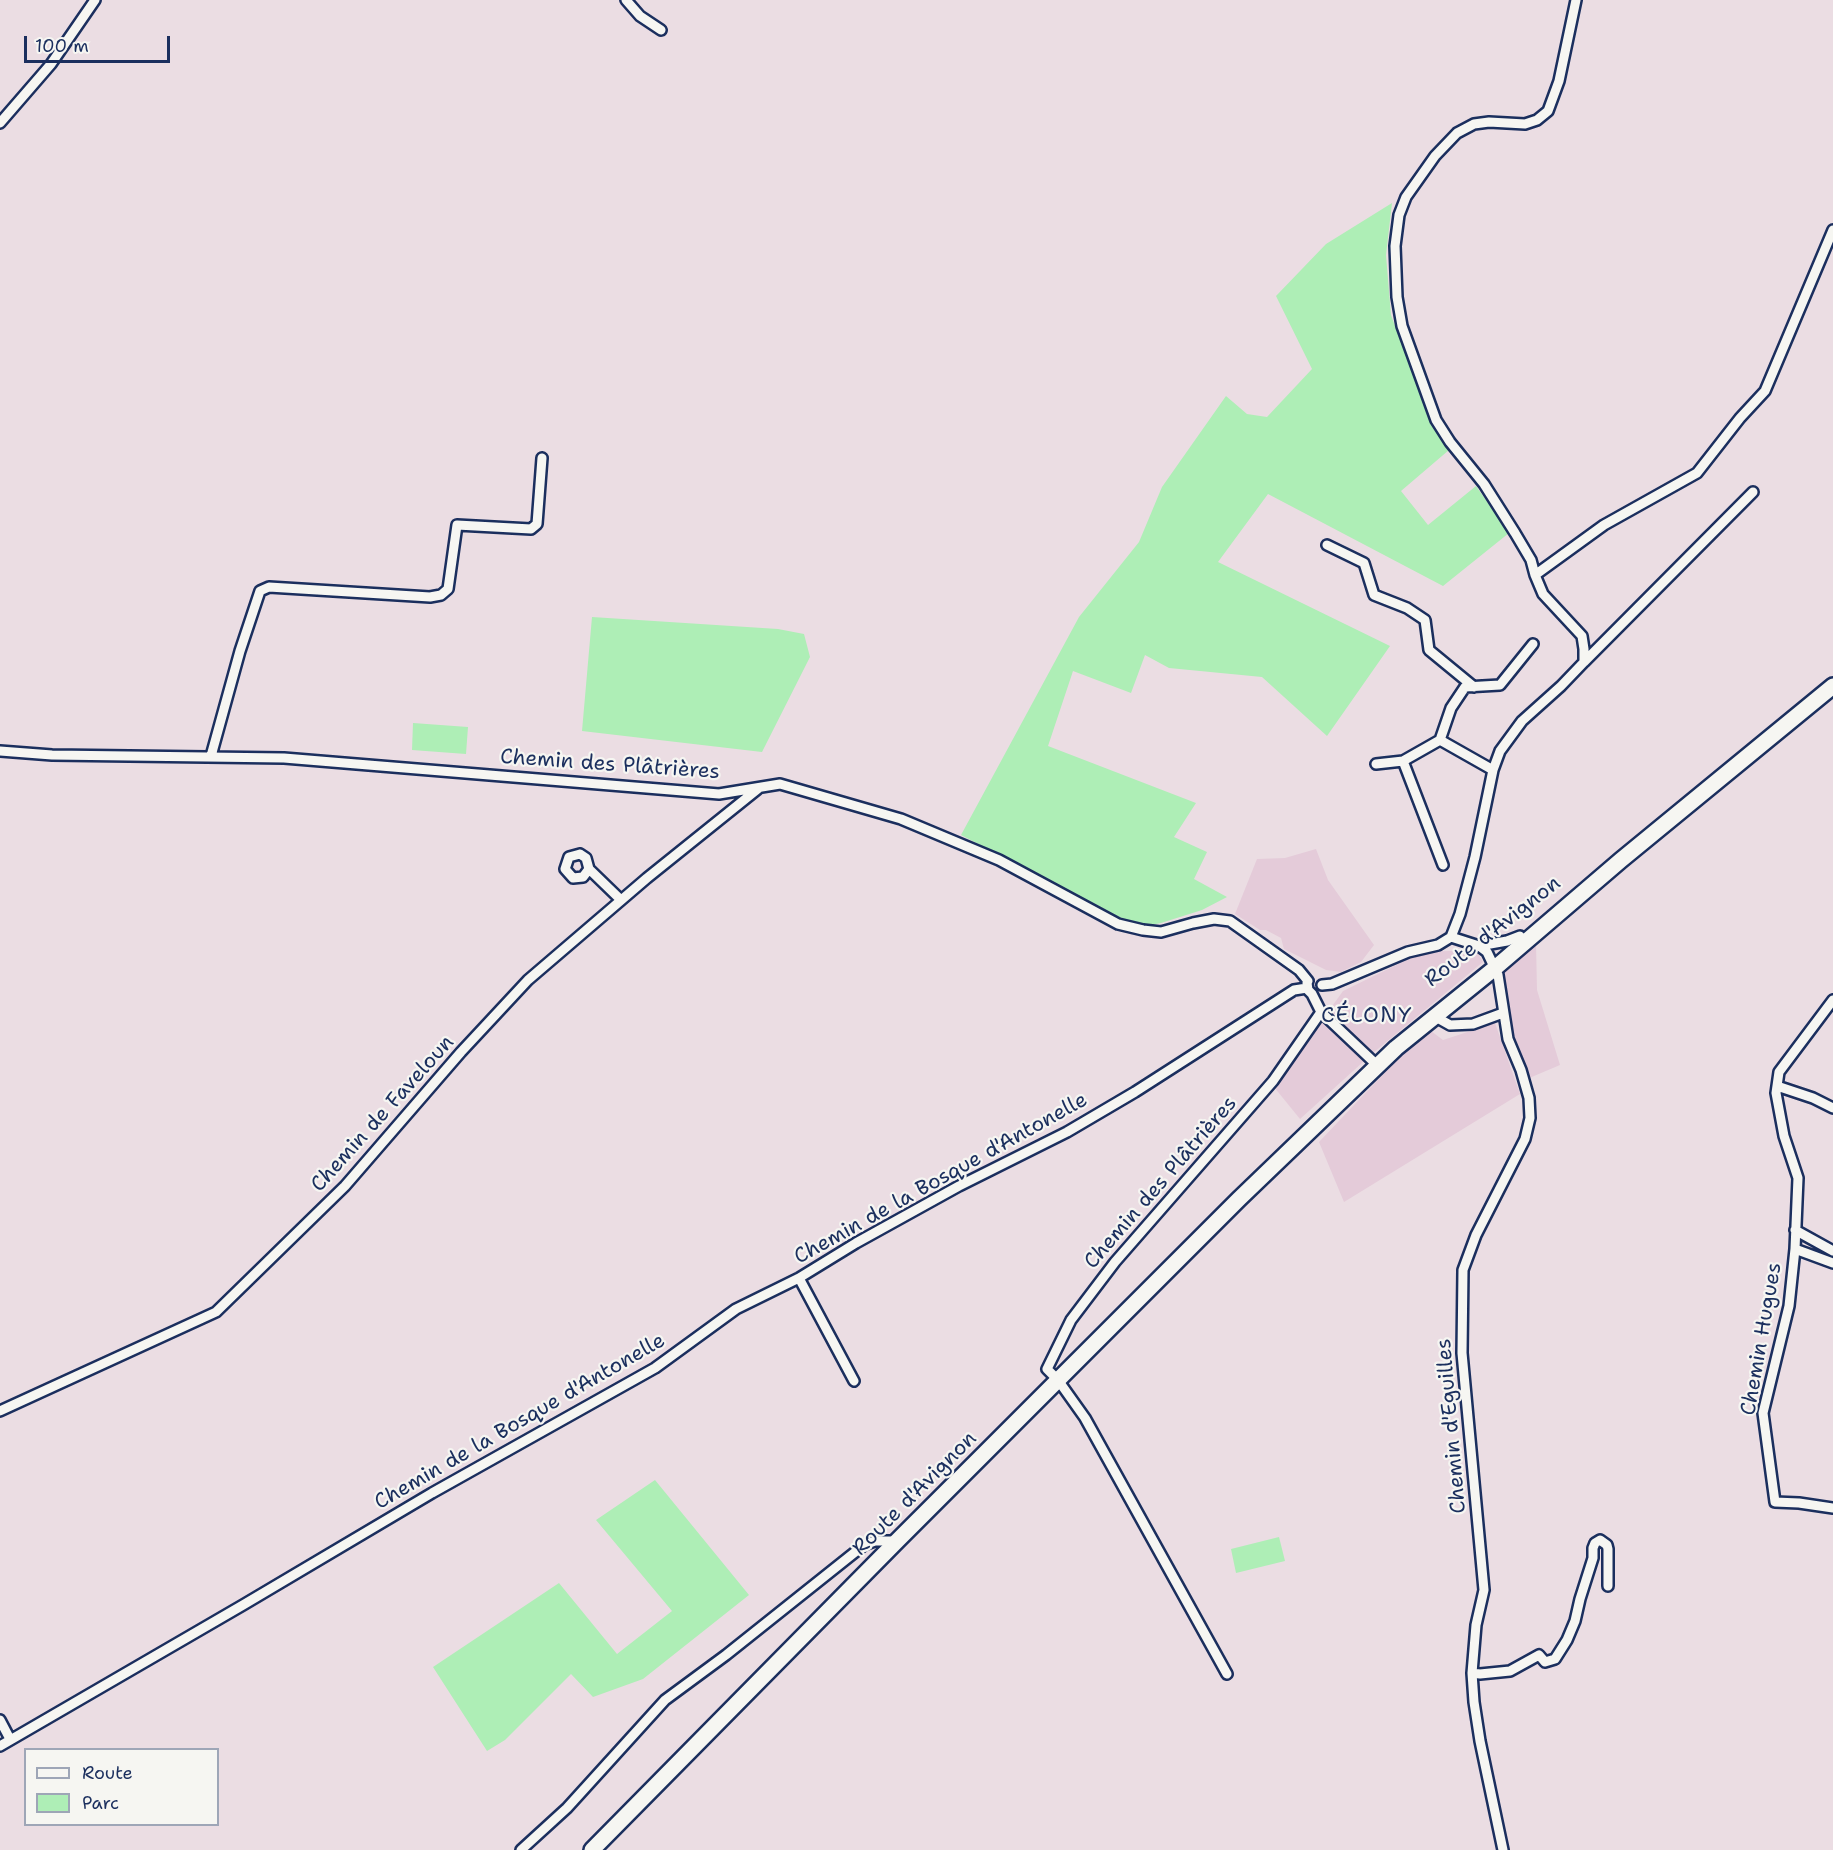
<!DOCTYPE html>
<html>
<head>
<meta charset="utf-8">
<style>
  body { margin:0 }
  #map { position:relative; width:1833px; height:1850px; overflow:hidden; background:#ebdde3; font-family:"Shantell Sans",sans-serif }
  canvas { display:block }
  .legend { position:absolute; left:24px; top:1748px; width:195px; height:78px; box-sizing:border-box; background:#f6f6f2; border:2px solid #9ea6b7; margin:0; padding:8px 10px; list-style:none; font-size:18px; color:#1b2f5e }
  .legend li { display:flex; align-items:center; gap:12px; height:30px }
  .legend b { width:30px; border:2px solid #9ea6b7 }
  .scale { position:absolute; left:24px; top:36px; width:146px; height:27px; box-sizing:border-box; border:3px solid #1b2f5e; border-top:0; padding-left:8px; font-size:18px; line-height:21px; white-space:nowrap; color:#1b2f5e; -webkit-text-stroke:4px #f6f6f2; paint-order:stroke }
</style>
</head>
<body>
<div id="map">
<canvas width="1833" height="1850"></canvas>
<ul class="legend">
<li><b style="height:8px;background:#f6f6f2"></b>Route</li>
<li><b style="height:16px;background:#aeeeb6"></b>Parc</li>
</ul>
<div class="scale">100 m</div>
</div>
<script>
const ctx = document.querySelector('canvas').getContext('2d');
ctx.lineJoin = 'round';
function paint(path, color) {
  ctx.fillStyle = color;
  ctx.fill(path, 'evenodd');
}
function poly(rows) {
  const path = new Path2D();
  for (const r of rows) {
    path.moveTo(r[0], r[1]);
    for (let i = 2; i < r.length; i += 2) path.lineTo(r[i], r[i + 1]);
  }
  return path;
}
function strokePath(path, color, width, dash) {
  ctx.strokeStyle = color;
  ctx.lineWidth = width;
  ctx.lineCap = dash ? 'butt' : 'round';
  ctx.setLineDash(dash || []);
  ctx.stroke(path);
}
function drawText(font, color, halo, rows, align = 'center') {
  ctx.font = font + ' "Shantell Sans",sans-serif';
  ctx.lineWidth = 4.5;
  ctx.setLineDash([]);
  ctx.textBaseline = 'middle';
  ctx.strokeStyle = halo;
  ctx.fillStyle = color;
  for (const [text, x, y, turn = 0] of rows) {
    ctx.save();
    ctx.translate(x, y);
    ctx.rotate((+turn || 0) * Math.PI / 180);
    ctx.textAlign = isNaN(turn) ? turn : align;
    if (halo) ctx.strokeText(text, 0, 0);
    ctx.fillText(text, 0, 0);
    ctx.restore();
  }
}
paint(poly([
  [1316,849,1328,880,1374,945,1361,962,1341,972,1326,970,1284,949,1281,938,1266,930,1260,930,1235,914,1257,859,1285,858],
  [1536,944,1537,990,1560,1065,1527,1079,1509,1019,1501,974],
  [1476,950,1483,962,1373,1053,1300,1119,1274,1087,1343,991,1423,952],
  [1495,1023,1520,1094,1344,1202,1319,1142,1427,1028,1443,1040]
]), '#e4cbd9');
paint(poly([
  [1392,203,1386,255,1391,315,1431,422,1449,450,1401,491,1428,525,1476,486,1509,533,1443,586,1268,494,1218,562,1390,646,1327,736,1262,677,1169,668,1145,655,1131,693,1073,671,1048,746,1196,803,1174,837,1207,852,1194,879,1227,897,1202,910,1161,923,1146,926,1123,919,961,835,1079,617,1139,542,1162,487,1226,396,1247,414,1267,417,1312,369,1276,296,1326,244],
  [592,617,778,629,804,634,810,657,762,752,582,731],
  [413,723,468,727,466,754,412,750],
  [655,1480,749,1595,643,1679,593,1697,571,1674,505,1740,487,1751,433,1667,559,1583,617,1654,672,1611,596,1520],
  [1279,1537,1285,1561,1236,1573,1231,1549]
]), '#aeeeb6');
const street = poly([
  [626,0,640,16,661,30],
  [0,123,51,64,95,0],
  [1327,545,1364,563,1374,595,1407,608,1425,620,1429,650,1474,687],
  [1535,575,1604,525,1697,473,1740,418,1765,391,1833,230],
  [1584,662,1753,492],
  [1440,740,1451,708,1465,687,1500,685,1533,644],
  [0,751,52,755,284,758,719,794,780,784,901,819,999,860,1118,924,1143,930,1161,932,1193,923,1214,919,1230,921,1299,970,1308,981],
  [211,756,240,651,260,591,269,587,430,597,441,595,448,589,457,525,531,529,537,524,542,458],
  [1403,761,1443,865],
  [1376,764,1403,761,1440,740,1493,770],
  [580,854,586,858,589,869,583,877,573,878,565,869,569,857,580,854],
  [589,869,621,900],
  [1451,937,1479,946,1507,941,1520,936],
  [1479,946,1487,952,1498,975,1508,1039,1521,1070,1529,1098,1530,1118,1525,1139,1476,1235,1463,1270,1462,1353,1484,1590,1476,1625,1472,1673,1474,1702,1480,1741,1503,1850],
  [1307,983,1308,990,1312,994,1321,1012,1378,1066],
  [1322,985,1332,984,1408,952,1438,945,1451,937,1460,914,1475,857,1493,770,1500,751,1522,721,1561,686,1584,662,1584,649,1582,636,1543,594,1535,575,1531,560,1515,533,1484,484,1450,442,1436,420,1402,326,1397,297,1395,246,1399,215,1406,197,1435,156,1457,133,1474,124,1489,122,1525,124,1537,120,1548,111,1559,81,1576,0],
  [1833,1000,1779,1072,1776,1093,1784,1136,1798,1178,1795,1249,1789,1306,1763,1413,1775,1502,1799,1503,1833,1508],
  [1434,1016,1450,1025,1473,1024,1503,1013],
  [1777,1086,1813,1098,1833,1108],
  [1795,1230,1833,1251],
  [1795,1249,1833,1263],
  [799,1278,854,1381],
  [0,1411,216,1312,345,1186,461,1052,528,980,647,878,759,788],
  [1472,1673,1480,1674,1510,1671,1539,1655,1545,1662,1555,1659,1567,1640,1575,1621,1580,1599,1593,1558,1593,1548,1595,1543,1600,1540,1607,1545,1608,1549,1608,1586],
  [1227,1674,1085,1418,1058,1380,1047,1369,1071,1320,1115,1262,1273,1081,1321,1012],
  [0,1720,10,1739],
  [0,1746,243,1605,432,1493,655,1368,736,1309,799,1278,856,1243,959,1186,1067,1132,1135,1092,1294,990,1307,988],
  [521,1850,567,1808,665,1700,726,1655,864,1545,875,1541,897,1541]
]);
const primary = poly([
  [592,1850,897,1541,1239,1199,1396,1048,1495,968,1621,860,1833,686]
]);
strokePath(street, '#1b2f5e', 14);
strokePath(primary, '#1b2f5e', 20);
strokePath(street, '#f6f6f2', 9);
strokePath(primary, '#f6f6f2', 15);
drawText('21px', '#1b2f5e', '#f6f6f2', [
  ["Chemin des Plâtrières",610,765,4],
  ["Route d'Avignon",1493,932,-38],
  ["Chemin de Faveloun",383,1114,-48],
  ["Chemin de la Bosque d'Antonelle",941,1179,-29],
  ["Chemin des Plâtrières",1161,1183,-49],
  ["Chemin Hugues",1762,1339,-80],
  ["Chemin de la Bosque d'Antonelle",520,1422,-30],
  ["Chemin d'Eguilles",1452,1426,-95],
  ["Route d'Avignon",915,1494,-45]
]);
ctx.letterSpacing = '1.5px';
drawText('22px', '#1b2f5e', '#f6f6f2', [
  ["CÉLONY",1367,1016]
]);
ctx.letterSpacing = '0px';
</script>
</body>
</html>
